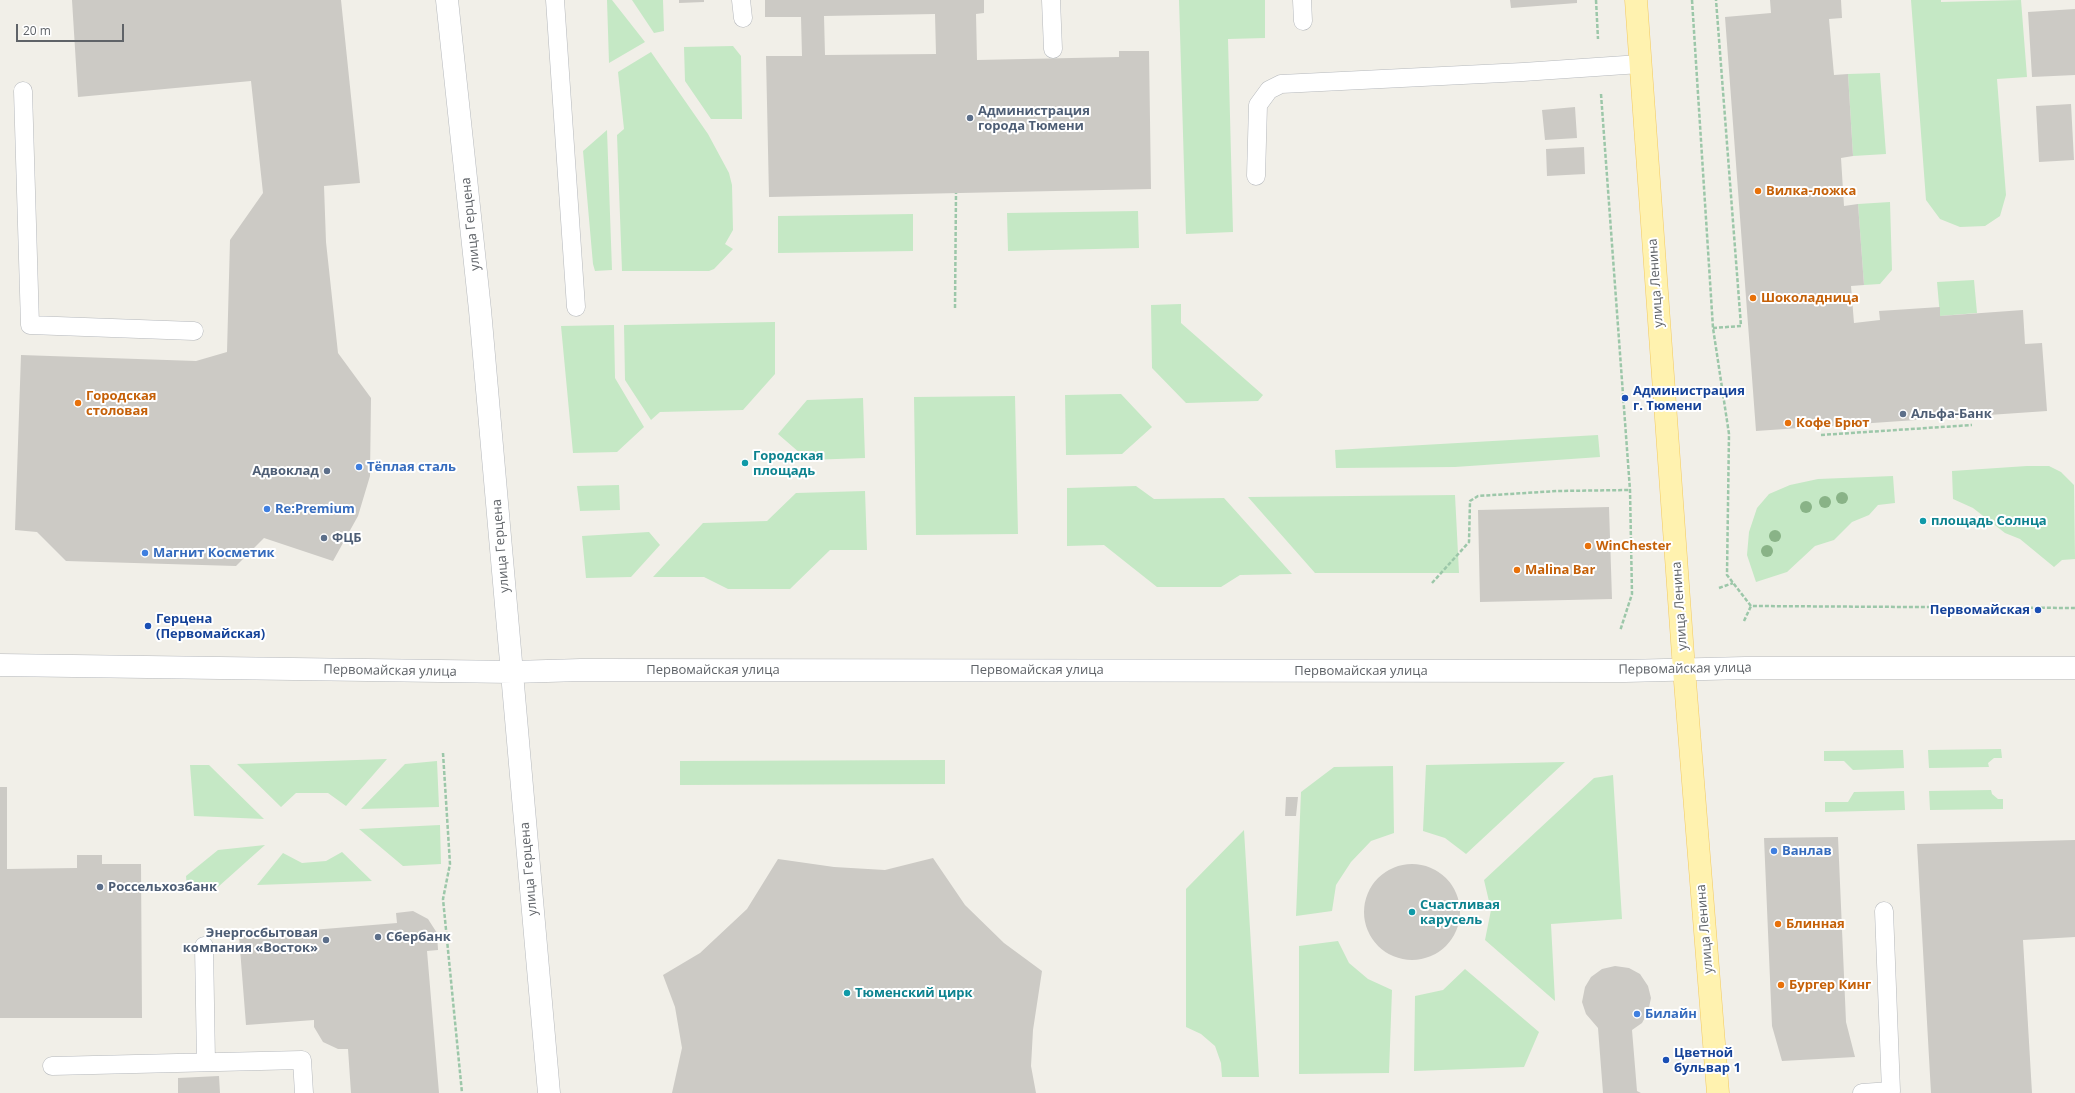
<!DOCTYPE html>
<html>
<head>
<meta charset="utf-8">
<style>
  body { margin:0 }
  #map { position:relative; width:2075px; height:1093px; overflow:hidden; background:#f1efe8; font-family:"Open Sans",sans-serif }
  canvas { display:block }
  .scale { position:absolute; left:16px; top:24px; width:108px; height:18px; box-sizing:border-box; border:2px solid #5f6368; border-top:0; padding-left:5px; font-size:12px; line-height:14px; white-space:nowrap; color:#5f6368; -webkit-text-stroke:3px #fff; paint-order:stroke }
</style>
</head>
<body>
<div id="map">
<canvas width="2075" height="1093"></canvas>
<div class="scale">20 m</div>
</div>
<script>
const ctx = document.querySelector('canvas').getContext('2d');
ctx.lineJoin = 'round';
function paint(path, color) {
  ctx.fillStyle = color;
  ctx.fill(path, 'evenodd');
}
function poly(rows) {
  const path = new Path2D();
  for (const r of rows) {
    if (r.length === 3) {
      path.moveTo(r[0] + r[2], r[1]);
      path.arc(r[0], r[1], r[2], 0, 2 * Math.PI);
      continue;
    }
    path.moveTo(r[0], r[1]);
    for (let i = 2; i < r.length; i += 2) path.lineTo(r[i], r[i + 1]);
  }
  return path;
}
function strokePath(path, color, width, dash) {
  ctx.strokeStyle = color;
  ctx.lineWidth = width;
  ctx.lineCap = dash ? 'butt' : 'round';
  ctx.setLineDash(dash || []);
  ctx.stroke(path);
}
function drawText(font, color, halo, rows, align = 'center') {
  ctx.font = font + ' "Open Sans",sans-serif';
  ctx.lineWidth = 4;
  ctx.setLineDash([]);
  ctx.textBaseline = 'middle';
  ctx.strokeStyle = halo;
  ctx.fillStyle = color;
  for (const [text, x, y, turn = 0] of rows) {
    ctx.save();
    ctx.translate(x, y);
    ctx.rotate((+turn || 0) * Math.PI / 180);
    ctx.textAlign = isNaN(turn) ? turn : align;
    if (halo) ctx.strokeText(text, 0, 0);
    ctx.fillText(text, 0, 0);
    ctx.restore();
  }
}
paint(poly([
  [607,0,612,0,645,42,609,63],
  [632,0,663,0,664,31,654,33],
  [1179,0,1265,0,1265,38,1228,39,1233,232,1186,234],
  [1911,0,1941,0,1941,2,2021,0,2027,77,1997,79,2006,195,2000,216,1985,226,1960,227,1940,219,1926,200],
  [733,46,741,56,742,119,711,119,685,81,684,47],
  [651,52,708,134,729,173,732,185,733,230,725,244,733,249,714,269,709,271,622,271,617,135,624,129,618,72],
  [1880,73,1886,154,1853,156,1848,74],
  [607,130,612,270,595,271,593,264,583,151],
  [1890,202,1892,270,1880,284,1864,285,1858,204],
  [1138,211,1139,248,1008,251,1007,213],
  [913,214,913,251,778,253,778,216],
  [1974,280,1977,313,1940,316,1937,282],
  [1181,304,1181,323,1263,395,1258,401,1186,403,1152,368,1151,305],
  [775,322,775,374,743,410,660,412,651,420,625,380,624,325],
  [614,325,615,378,644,427,617,452,573,453,561,326],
  [1121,394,1152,427,1122,454,1066,455,1065,395],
  [1015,396,1018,534,916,535,914,397],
  [863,398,865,458,808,460,778,434,807,400],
  [1598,435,1600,457,1455,467,1336,468,1335,450],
  [2027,466,2049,466,2061,472,2074,485,2075,559,2062,560,2054,567,2020,539,2005,533,1973,508,1953,499,1952,471],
  [1893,476,1895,503,1878,505,1869,515,1852,522,1834,540,1815,546,1787,572,1756,582,1747,555,1749,532,1757,508,1769,494,1790,485,1818,479],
  [619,485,620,510,580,511,577,486],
  [1136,486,1154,499,1224,498,1292,574,1240,575,1221,587,1157,587,1104,545,1067,546,1067,488],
  [865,491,867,550,830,550,790,589,728,589,704,577,653,577,703,523,767,521,796,493],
  [1455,495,1459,573,1315,573,1248,497],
  [649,532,660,545,631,577,586,578,582,536],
  [2001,749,2002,758,1994,758,1988,763,1989,767,1929,768,1928,750],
  [1903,750,1904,768,1853,770,1844,761,1824,761,1824,751],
  [387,759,346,806,328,793,296,793,281,807,237,764],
  [945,760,945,784,680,785,680,761],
  [437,761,439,807,361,809,405,764],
  [1565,762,1466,854,1445,838,1423,831,1426,765],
  [190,765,209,765,264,819,194,816],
  [1393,766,1394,833,1371,841,1351,862,1336,885,1332,911,1296,916,1301,792,1334,767],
  [1613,775,1622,919,1551,924,1555,1001,1485,940,1491,910,1484,880,1594,778],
  [1991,790,1992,794,1998,799,2003,799,2003,809,1930,810,1929,791],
  [1904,791,1905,810,1825,812,1825,802,1848,802,1854,792],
  [440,825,441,864,403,866,359,829],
  [1244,830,1259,1077,1222,1077,1221,1063,1215,1046,1201,1034,1186,1027,1186,889],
  [265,845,218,887,187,888,186,876,218,850],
  [342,852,372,881,257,885,283,853,302,863,326,861],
  [1338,941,1349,963,1368,979,1392,990,1389,1073,1299,1074,1299,946],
  [1465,969,1539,1032,1524,1067,1414,1071,1415,996,1443,990]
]), '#c5e8c5');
paint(poly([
  [72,0,341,0,360,183,324,186,326,242,338,353,371,398,370,476,358,516,333,561,264,538,236,566,66,561,37,532,15,530,21,355,196,361,227,352,230,240,263,193,251,81,78,97],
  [679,0,704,0,704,2,679,3],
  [765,0,984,0,984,13,976,14,977,60,1119,57,1119,51,1149,51,1151,189,769,197,766,56,802,56,801,17,765,17],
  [935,14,936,54,825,55,824,16],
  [1510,0,1577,0,1577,3,1511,8],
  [1770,0,1841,0,1842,18,1829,19,1834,75,1848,74,1853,156,1841,158,1844,206,1858,204,1864,285,1851,286,1854,323,1880,320,1879,311,1940,307,1940,316,2023,310,2025,344,2042,343,2047,411,1756,431,1725,17,1771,13],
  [2075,9,2075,75,2032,77,2028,12],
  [2071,104,2074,160,2039,162,2036,106],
  [1575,107,1577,138,1545,140,1542,110],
  [1584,147,1585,174,1547,176,1546,149],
  [1609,507,1612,599,1480,602,1478,510],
  [0,787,7,787,7,869,77,868,77,855,102,855,102,864,141,864,142,1018,0,1018],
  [1286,797,1298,797,1296,816,1285,816],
  [1838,837,1846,1022,1855,1057,1782,1061,1772,1026,1764,838],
  [2075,840,2075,937,2023,940,2032,1093,1931,1093,1917,844],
  [933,858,965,905,1004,943,1042,971,1033,1030,1031,1066,1036,1093,672,1093,682,1048,675,1007,663,975,700,953,747,909,778,859,834,867,885,870],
  [1412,912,48],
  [413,911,428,919,437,933,438,950,427,951,439,1093,351,1093,348,1049,338,1049,323,1042,314,1027,314,1020,246,1025,239,936,397,923,396,913],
  [1615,966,1629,968,1640,974,1648,986,1651,998,1648,1012,1642,1023,1632,1030,1637,1091,1641,1093,1603,1093,1598,1028,1586,1014,1582,1002,1585,987,1591,977,1602,969],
  [219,1076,220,1093,178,1093,178,1078]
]), '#cccac5');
const service = poly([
  [555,0,576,307],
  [741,0,743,18],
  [1051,0,1053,49],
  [1302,0,1303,21],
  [23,91,30,325,194,331],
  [1256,176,1258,105,1269,90,1281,84,1523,72,1640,64],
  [204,946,206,1062],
  [52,1066,302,1060,304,1093],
  [1862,1093,1891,1091,1884,911]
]);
const tertiary = poly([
  [447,0,480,310,549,1093],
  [0,665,513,672,581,670,1625,671,1745,668,2075,668]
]);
const primary = poly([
  [1636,0,1684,669,1718,1093]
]);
strokePath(service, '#b5b8bc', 19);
strokePath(tertiary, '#b5b8bc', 23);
strokePath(primary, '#f2c960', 23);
strokePath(poly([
  [1596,0,1598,39],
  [1692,0,1713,328,1729,434,1727,575,1751,606,2075,608],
  [1601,94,1630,490,1632,594,1620,631],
  [955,308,956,193],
  [1713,328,1741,326,1716,0],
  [1821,435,1972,425],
  [1432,583,1469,542,1470,501,1478,496,1557,491,1630,490],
  [1719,588,1733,583],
  [1744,621,1751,606],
  [443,753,450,864,443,899,462,1093]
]), '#9cc7a9', 2.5, [4, 2]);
strokePath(service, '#fff', 18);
strokePath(tertiary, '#fff', 22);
strokePath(primary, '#fff2af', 22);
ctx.fillStyle = '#89b387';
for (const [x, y] of [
  [1842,498],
  [1825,502],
  [1806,507],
  [1775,536],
  [1767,551]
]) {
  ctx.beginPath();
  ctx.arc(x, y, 6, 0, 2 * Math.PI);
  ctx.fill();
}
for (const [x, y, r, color] of [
  [970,118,4,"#5c6f8a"],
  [1758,191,4,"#e8710a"],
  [1753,298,4,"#e8710a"],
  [1625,398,4,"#1a4fb4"],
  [78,403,4,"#e8710a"],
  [1903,414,4,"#5c6f8a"],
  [1788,423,4,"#e8710a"],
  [745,463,4,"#0f9aa8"],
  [359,467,4,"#3f7fe0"],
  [327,471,4,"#5c6f8a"],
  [267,509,4,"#3f7fe0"],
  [1923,521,4,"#0f9aa8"],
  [324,538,4,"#5c6f8a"],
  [1588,546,4,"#e8710a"],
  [145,553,4,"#3f7fe0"],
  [1517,570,4,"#e8710a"],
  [2038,610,4,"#1a4fb4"],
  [148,626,4,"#1a4fb4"],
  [1774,851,4,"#3f7fe0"],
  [100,887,4,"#5c6f8a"],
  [1412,912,4,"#0f9aa8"],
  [1778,924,4,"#e8710a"],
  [378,937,4,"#5c6f8a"],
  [326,940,4,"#5c6f8a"],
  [1781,985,4,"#e8710a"],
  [847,993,4,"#0f9aa8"],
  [1637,1014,4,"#3f7fe0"],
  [1666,1060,4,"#1a4fb4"]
]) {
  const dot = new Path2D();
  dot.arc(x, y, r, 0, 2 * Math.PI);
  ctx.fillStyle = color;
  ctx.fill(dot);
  strokePath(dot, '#fff', 1.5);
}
drawText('bold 13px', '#4e5e75', '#fff', [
  ["Администрация",978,111],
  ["города Тюмени",978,126],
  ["Альфа-Банк",1911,414],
  ["Адвоклад",319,471,"right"],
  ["ФЦБ",332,538],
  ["Россельхозбанк",108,887],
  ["Энергосбытовая",318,933,"right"],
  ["компания «Восток»",318,948,"right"],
  ["Сбербанк",386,937]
], 'left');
drawText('bold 13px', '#c56008', '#fff', [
  ["Вилка-ложка",1766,191],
  ["Шоколадница",1761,298],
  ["Городская",86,396],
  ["столовая",86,411],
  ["Кофе Брют",1796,423],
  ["WinChester",1596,546],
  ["Malina Bar",1525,570],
  ["Блинная",1786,924],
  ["Бургер Кинг",1789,985]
], 'left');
drawText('13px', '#5f6368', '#fff', [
  ["улица Герцена",471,224,-96],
  ["улица Ленина",1656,283,-94],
  ["улица Герцена",501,546,-95],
  ["улица Ленина",1680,606,-94],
  ["Первомайская улица",1685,669,-1],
  ["Первомайская улица",713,670],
  ["Первомайская улица",1037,670],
  ["Первомайская улица",390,671,1],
  ["Первомайская улица",1361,671],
  ["улица Герцена",529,869,-95],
  ["улица Ленина",1705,929,-95]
]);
drawText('bold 13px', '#164399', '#fff', [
  ["Администрация",1633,391],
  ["г. Тюмени",1633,406],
  ["Первомайская",2030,610,"right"],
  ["Герцена",156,619],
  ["(Первомайская)",156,634],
  ["Цветной",1674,1053],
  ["бульвар 1",1674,1068]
], 'left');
drawText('bold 13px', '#0d838f', '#fff', [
  ["Городская",753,456],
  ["площадь",753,471],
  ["площадь Солнца",1931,521],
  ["Счастливая",1420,905],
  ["карусель",1420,920],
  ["Тюменский цирк",855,993]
], 'left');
drawText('bold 13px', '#366cbe', '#fff', [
  ["Тёплая сталь",367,467],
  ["Re:Premium",275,509],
  ["Магнит Косметик",153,553],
  ["Ванлав",1782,851],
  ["Билайн",1645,1014]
], 'left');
</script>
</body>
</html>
